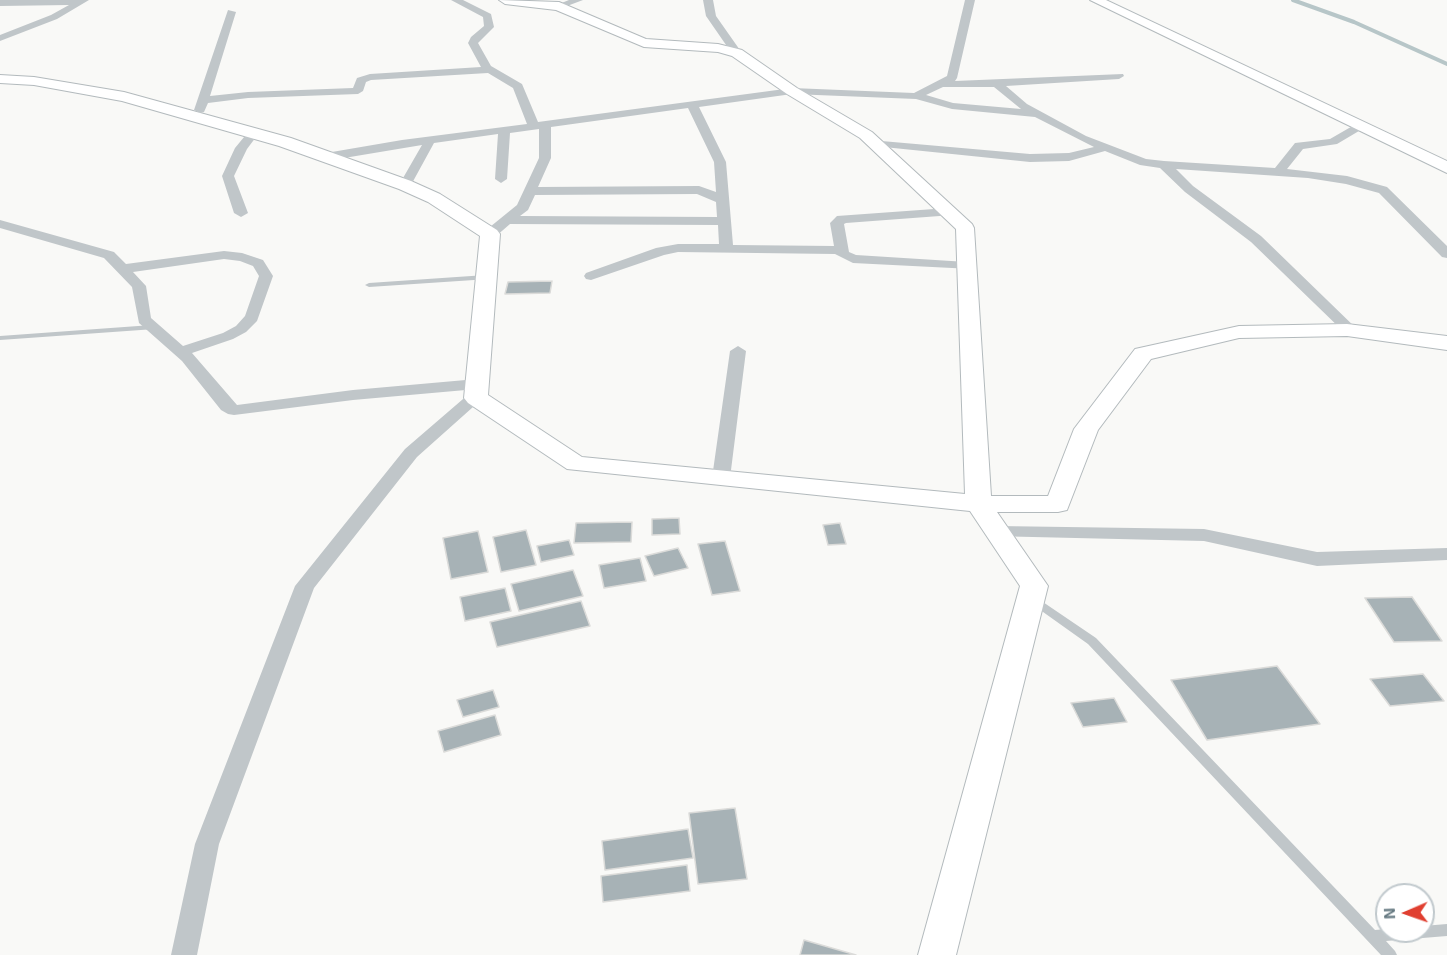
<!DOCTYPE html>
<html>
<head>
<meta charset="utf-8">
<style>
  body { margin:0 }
  #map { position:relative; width:1447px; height:955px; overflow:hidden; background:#f9f9f7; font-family:"Exo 2",sans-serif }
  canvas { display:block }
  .north { position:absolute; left:1375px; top:883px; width:60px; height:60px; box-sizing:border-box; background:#fff; border:2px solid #c1c9cd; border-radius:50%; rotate:268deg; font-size:16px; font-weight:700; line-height:24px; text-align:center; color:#657981 }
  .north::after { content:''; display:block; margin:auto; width:21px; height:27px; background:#e03f30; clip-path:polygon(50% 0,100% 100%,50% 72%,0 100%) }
</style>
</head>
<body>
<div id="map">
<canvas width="1447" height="955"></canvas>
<div class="north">N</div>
</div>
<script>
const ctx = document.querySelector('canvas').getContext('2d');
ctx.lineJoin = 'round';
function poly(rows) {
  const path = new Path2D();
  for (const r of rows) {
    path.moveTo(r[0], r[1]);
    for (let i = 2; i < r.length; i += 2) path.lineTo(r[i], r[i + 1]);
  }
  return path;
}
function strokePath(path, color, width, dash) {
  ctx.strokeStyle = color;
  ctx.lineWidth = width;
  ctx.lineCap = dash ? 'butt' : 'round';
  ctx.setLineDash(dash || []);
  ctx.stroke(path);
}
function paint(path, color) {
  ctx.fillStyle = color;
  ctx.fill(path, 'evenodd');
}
strokePath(poly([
  [1293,0,1354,22,1447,64]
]), '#b7c6c8', 4);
const building = poly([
  [552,281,550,293,505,294,508,282,552,281],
  [679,518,680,534,652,535,652,519,679,518],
  [632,522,631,542,574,543,576,523,632,522],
  [840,523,846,544,828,545,823,525,840,523],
  [526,530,536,565,501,572,493,537,526,530],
  [478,531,488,572,451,579,443,538,478,531],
  [569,540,574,555,541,562,537,546,569,540],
  [725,541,740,591,712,595,698,544,725,541],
  [678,548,688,568,654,576,645,556,678,548],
  [640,558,646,581,604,588,599,565,640,558],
  [573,570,583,596,519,611,511,584,573,570],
  [505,588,511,611,465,621,460,597,505,588],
  [1412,597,1442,641,1394,642,1365,598,1412,597],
  [581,601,590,626,497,647,490,622,581,601],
  [1277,666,1320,724,1207,740,1171,680,1277,666],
  [1423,674,1444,701,1390,706,1370,679,1423,674],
  [493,690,499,707,463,717,457,700,493,690],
  [1114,698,1127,722,1083,727,1071,703,1114,698],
  [495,715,501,735,444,752,438,731,495,715],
  [735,808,747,879,698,884,689,813,735,808],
  [688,829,693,858,605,870,602,841,688,829],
  [687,865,690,891,603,902,601,876,687,865],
  [804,940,856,955,800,955,804,940]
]);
paint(building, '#a7b2b6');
strokePath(building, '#dbdbd9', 1.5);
const secondary = poly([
  [499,0,559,2,646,39,718,44,742,50,797,88,872,132,972,224,974,228,991,496,1048,496,1074,429,1135,349,1239,326,1347,324,1447,336,1447,350,1347,336,1239,338,1151,359,1098,430,1067,510,1058,512,997,512,1048,586,956,955,918,955,1020,586,970,511,567,469,468,403,464,398,480,236,428,202,399,189,279,146,122,101,34,85,0,83,0,75,34,77,124,92,291,138,411,181,440,194,497,230,500,234,488,395,582,457,965,494,956,229,860,138,787,94,732,56,718,52,644,47,556,10,505,4,499,0],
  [1090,0,1106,0,1447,161,1447,173,1090,0]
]);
strokePath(secondary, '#b3babd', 2);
paint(poly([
  [486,275,490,277,489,279,369,287,365,285,369,283,486,275],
  [152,325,156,327,155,329,0,340,0,336,152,325],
  [1033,596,1037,598,1096,638,1375,930,1387,929,1387,931,1423,931,1423,926,1447,924,1447,936,1386,941,1395,951,1397,955,1381,955,1088,644,1029,602,1028,600,1029,598,1033,596]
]), '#c0c6c9');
paint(poly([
  [0,0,89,0,57,19,0,41,0,35,51,15,69,5,0,6,0,0],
  [451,0,463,0,491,14,494,27,478,43,491,66,522,84,538,122,792,88,914,93,947,76,965,0,975,0,957,78,955,81,1123,74,1124,76,1119,79,1006,86,1027,104,1086,136,1146,159,1164,161,1275,168,1295,143,1330,139,1356,124,1364,124,1364,128,1337,144,1303,149,1287,169,1347,176,1387,187,1447,246,1447,258,1442,257,1379,193,1346,184,1308,178,1176,169,1193,186,1261,236,1359,331,1351,336,1346,334,1251,242,1185,192,1160,168,1140,165,1105,151,1069,161,1030,162,874,146,868,142,870,140,1030,154,1069,153,1094,147,1035,117,952,109,916,99,792,94,699,107,726,162,733,245,834,246,830,223,837,216,948,208,953,209,955,212,953,215,846,223,844,224,849,252,856,255,967,262,974,266,972,269,853,263,835,254,678,252,664,255,591,280,586,279,584,276,586,273,656,248,678,244,719,244,718,225,510,224,495,237,485,237,483,234,485,231,517,205,539,158,539,129,510,133,507,179,501,183,495,179,498,134,434,143,411,185,405,189,399,185,422,145,326,161,320,157,326,153,402,140,527,124,513,88,488,73,371,80,366,82,363,91,358,94,248,98,208,103,204,112,200,113,194,110,228,10,236,12,210,96,248,92,353,88,357,78,370,74,481,67,468,43,471,37,484,26,483,17,451,0],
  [943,87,994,87,1021,109,953,103,926,95,943,87],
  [688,108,714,162,716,192,699,186,538,187,551,158,551,127,688,108],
  [697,194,716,202,717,217,520,216,528,210,535,195,697,194],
  [569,0,583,0,559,9,554,6,569,0],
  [703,0,713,0,716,16,742,53,741,55,733,55,706,16,703,0],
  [253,130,259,133,247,149,234,176,248,213,241,217,234,213,222,176,235,148,249,131,253,130],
  [0,220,114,252,126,264,224,251,242,253,263,260,273,276,257,321,246,332,233,339,192,353,237,405,353,390,477,379,485,384,477,389,353,400,234,415,228,414,221,410,182,361,139,323,132,287,104,258,0,228,0,220],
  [224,259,240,261,253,266,259,276,245,316,236,326,223,333,183,346,151,318,146,286,133,272,224,259],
  [738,346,746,351,730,478,727,482,721,484,715,482,712,478,730,351,738,346],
  [476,391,484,396,482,399,417,457,314,588,219,844,197,955,171,955,195,844,295,586,405,449,470,393,476,391],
  [997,526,1204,529,1317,552,1447,548,1447,560,1317,566,1204,541,990,536,987,532,990,528,997,526]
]), '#c0c6c9');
paint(secondary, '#fff');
</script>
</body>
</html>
